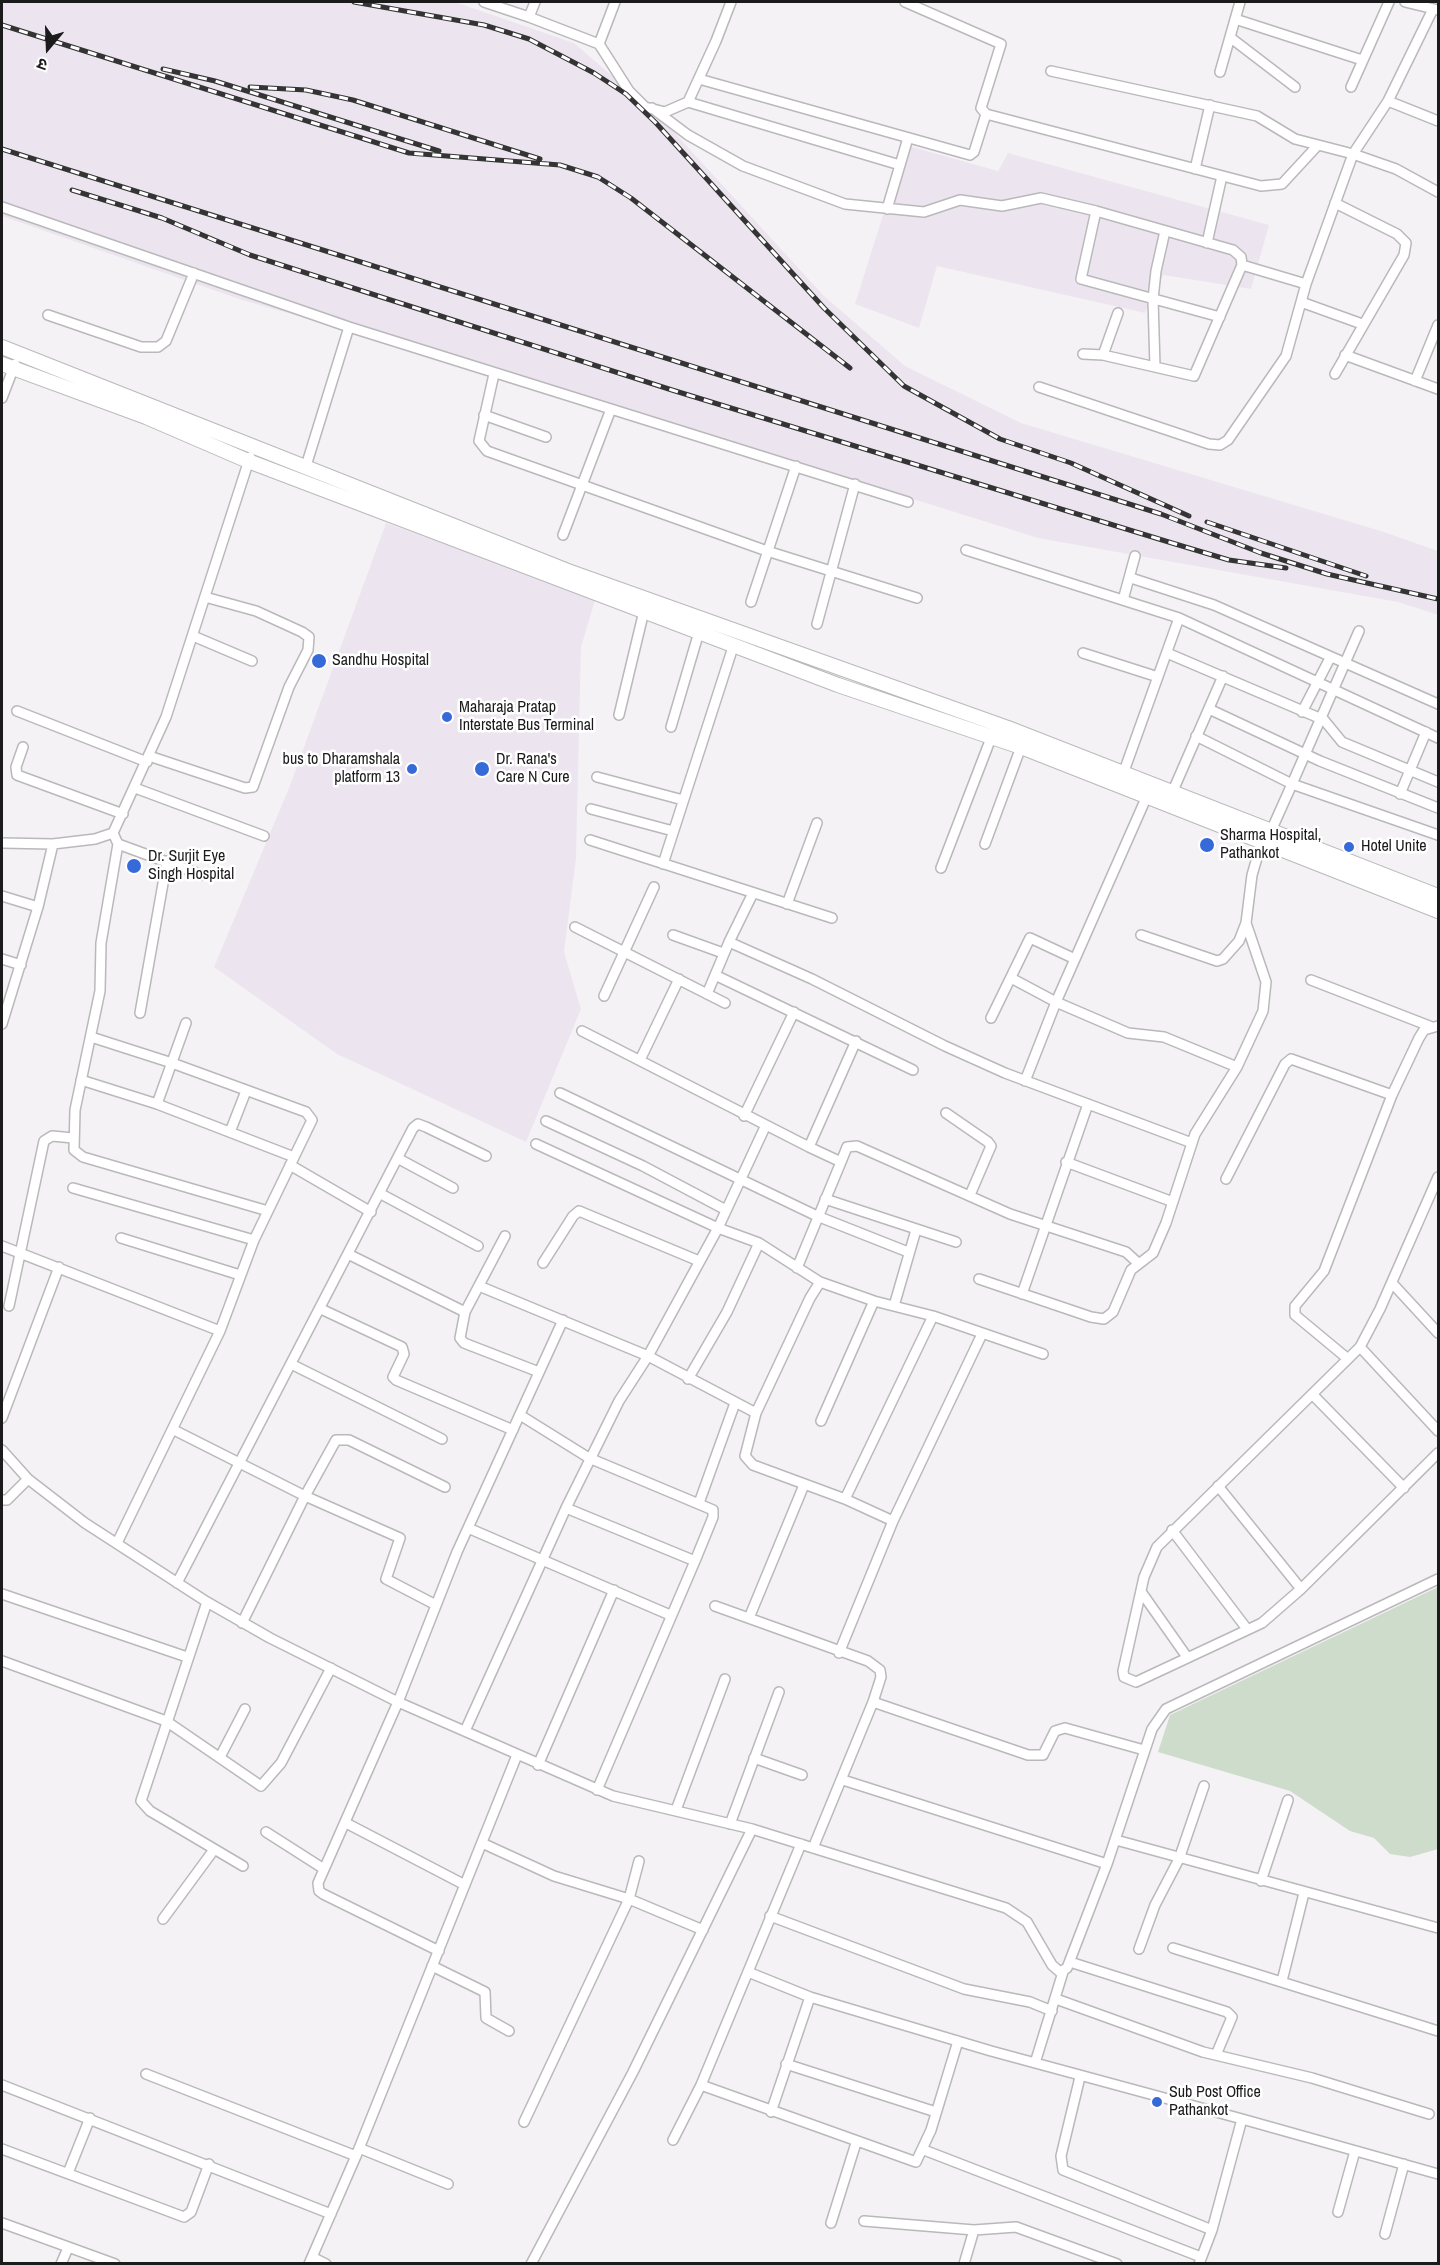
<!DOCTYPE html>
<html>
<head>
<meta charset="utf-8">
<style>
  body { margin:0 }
  #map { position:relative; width:1440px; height:2265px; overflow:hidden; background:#f5f2f6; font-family:"Archivo Narrow","Noto Sans Devanagari",sans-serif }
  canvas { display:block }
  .frame { position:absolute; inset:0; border:3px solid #1c1b1c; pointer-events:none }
  .north { position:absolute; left:18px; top:18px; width:60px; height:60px; -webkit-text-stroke:4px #fff; paint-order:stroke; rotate:199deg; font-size:16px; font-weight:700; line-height:24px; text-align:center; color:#1c1b1c }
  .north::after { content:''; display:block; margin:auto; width:21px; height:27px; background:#1c1b1c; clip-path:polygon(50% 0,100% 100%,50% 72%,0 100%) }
</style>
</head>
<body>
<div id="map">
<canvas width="1440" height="2265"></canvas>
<div class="frame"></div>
<div class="north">उ</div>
</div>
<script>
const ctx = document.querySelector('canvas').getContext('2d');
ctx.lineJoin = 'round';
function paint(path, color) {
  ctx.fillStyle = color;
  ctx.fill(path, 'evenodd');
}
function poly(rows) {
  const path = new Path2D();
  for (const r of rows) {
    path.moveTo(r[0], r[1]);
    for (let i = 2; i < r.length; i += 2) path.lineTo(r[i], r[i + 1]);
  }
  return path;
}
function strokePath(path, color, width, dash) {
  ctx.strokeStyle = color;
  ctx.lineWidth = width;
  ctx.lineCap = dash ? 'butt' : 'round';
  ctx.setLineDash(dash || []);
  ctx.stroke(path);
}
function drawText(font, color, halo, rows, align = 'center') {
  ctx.font = font + ' "Archivo Narrow",sans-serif';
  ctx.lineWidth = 5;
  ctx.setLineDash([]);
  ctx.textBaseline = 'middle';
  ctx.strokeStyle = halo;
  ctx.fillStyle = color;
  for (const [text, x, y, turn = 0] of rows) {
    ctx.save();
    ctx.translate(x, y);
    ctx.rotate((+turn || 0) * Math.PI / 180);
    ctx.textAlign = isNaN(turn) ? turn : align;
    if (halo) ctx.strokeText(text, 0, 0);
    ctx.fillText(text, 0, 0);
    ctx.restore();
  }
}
paint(poly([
  [2,2,455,2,574,43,661,118,824,296,905,366,1021,423,1384,532,1438,551,1438,615,1398,602,1038,538,608,404,242,300,2,216],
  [905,145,998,171,1008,153,1269,225,1251,289,1163,275,1145,313,937,266,919,328,855,304],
  [386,523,596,597,581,647,576,858,564,952,581,1009,526,1142,337,1054,214,967,289,788]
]), '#ece5ef');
paint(poly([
  [1438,1587,1438,1849,1410,1857,1390,1854,1374,1838,1350,1831,1290,1791,1158,1752,1170,1715]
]), '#cedccc');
const street = poly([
  [484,2,529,17],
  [535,2,529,17,599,44],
  [615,2,599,44,629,91,645,107,665,112,688,102],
  [731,2,716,41,688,102,900,165],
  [905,2,1001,44,981,108,986,114,1261,186,1282,184,1318,145],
  [1405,2,1438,10],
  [1235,19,1362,60],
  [1231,38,1295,87],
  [1051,71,1257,116,1295,139,1353,154,1396,169,1438,192],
  [1220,72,1240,2],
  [699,79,970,155,974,152,986,114],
  [1351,87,1389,2],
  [1388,101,1438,121],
  [652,108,688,135,743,166,845,204,924,212,960,200,1002,206,1041,198,1096,211,1233,250,1241,257,1242,265,1194,376,1103,355,1083,354],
  [1195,169,1210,105],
  [2,207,349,327,908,502],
  [887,209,908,138],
  [1096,211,1081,279,1220,317],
  [1207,243,1222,176],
  [1242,265,1306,284],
  [1301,302,1362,324],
  [48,315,141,347,158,347,166,341,194,273],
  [1103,355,1118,313],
  [1345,355,1438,389],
  [1155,367,1153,299,1156,271,1165,231],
  [494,374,479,441,487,451,767,551,917,598],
  [1335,374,1404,255,1406,243,1397,234,1335,203],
  [1415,381,1438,325],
  [1039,387,1209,444,1220,445,1228,440,1286,356,1306,284,1353,154,1388,101,1433,9],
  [2,398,15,364],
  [484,415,546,437],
  [306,466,349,327],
  [563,535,611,409],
  [966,550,1179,618,1438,738],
  [1131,578,1214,605,1438,704],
  [1123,600,1135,556],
  [751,602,796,466],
  [817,624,855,484],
  [193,636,252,661],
  [1083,653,1158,677],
  [1167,653,1324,720,1342,742,1438,782],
  [1209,709,1320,761,1438,808],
  [17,711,147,762],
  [1302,712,1330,658],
  [619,715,644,611],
  [671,727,699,632],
  [1196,736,1292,784,1438,835],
  [23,747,16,767,17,775,123,814],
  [149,756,245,788,253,787,289,687,308,650,309,637,302,632,256,611,205,597],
  [1123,774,1179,618],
  [597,777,683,800],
  [135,788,264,836],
  [1172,793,1223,676],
  [1400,794,1426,732],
  [591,809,673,831],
  [113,833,118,844,101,943,100,991,75,1110,74,1150,83,1157,268,1211],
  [590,840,832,918],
  [2,843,53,844,95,839,113,833,166,717,250,457],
  [118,844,202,875],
  [985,844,1021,747],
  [663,864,734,644],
  [941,868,991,738],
  [2,896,38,907],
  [787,904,817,823],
  [575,927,725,1003],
  [673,935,723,953],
  [1141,935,1217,961,1223,959,1239,941,1246,923],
  [729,942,753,893],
  [2,959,21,965],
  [715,975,913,1070],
  [1011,978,1056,1002,1128,1033,1164,1037,1237,1067],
  [1311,980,1432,1027],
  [707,994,729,942,812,979,945,1046,1005,1073,1192,1143],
  [604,996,654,887],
  [140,1013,167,861],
  [991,1018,1030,938,1075,959],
  [2,1024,38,907,53,844],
  [582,1031,809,1147,856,1041],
  [91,1037,172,1063,306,1112,312,1120,254,1240,220,1331,117,1543],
  [640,1060,679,979],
  [81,1080,157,1104,294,1157],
  [1025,1081,1056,1002,1147,796],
  [560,1093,817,1216,908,1252],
  [157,1104,186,1023],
  [946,1113,988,1142,991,1146,970,1195],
  [744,1116,794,1012],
  [546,1121,643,1166,726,1210],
  [230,1132,246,1091],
  [536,1144,718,1228,759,1243,820,1282,874,1301,933,1316,1043,1354],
  [399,1159,453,1188],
  [841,1162,847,1147,857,1146,1010,1214,1126,1252,1138,1263],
  [1066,1162,1173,1202],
  [290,1165,371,1212],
  [1438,1177,1380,1309,1360,1347,1157,1547,1144,1577,1123,1671,1124,1677,1136,1682,1262,1623,1301,1589,1438,1453],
  [1226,1179,1285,1064,1291,1059,1392,1095],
  [73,1188,254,1240],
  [381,1194,478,1246],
  [825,1199,956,1242],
  [121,1238,240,1275],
  [2,1246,220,1331],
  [348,1254,465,1312,460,1338,464,1343,539,1372],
  [543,1263,573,1216,579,1211,699,1261],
  [797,1268,841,1162,809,1147],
  [979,1279,1091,1317,1104,1319,1113,1312,1131,1270,1153,1253,1166,1223,1195,1134,1237,1067,1263,1011,1266,982,1246,923,1252,875,1262,841,1271,831,1292,784,1359,631],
  [820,1282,810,1298,756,1413,745,1456,753,1465,845,1499,893,1521],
  [1392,1283,1438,1333],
  [479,1286,648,1356,756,1413],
  [1022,1294,1088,1104],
  [9,1306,44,1141,52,1136,73,1138],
  [894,1306,916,1230],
  [321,1309,402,1347,404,1354,393,1377,396,1380,513,1430],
  [465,1312,505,1236],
  [1360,1347,1438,1431],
  [1348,1359,1295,1315,1295,1306,1324,1271,1392,1095,1419,1038,1424,1030,1438,1026],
  [291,1364,442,1439],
  [688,1379,727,1312,759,1243],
  [1312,1394,1404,1488],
  [520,1415,589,1458,713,1510,713,1517,695,1561],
  [2,1418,59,1267],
  [821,1421,874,1301],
  [174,1430,305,1496,400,1538,386,1579,436,1605],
  [2,1450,28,1479,85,1523,207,1602,270,1638,398,1702,613,1796,752,1829,1006,1908,1027,1922,1052,1965,1060,1972,1067,1968,1107,1864,1152,1729,1166,1709,1438,1579],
  [1218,1486,1301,1589],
  [845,1499,933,1316],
  [2,1500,7,1500,28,1479],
  [699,1503,735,1403],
  [566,1508,619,1401,648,1356,718,1228,765,1127],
  [468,1528,670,1615],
  [1172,1530,1247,1629],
  [177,1583,413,1128,418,1124,426,1127,486,1156],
  [1142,1593,1187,1657],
  [2,1594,187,1657],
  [207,1602,141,1801,150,1811,243,1866],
  [715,1606,868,1661,880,1670,881,1677,873,1702,813,1848],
  [749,1618,804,1485],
  [242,1623,305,1496,336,1440,349,1440,445,1487],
  [839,1653,893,1521,982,1334],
  [2,1661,166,1721,261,1786,281,1763,331,1668],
  [873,1702,1028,1755,1043,1755,1055,1731,1065,1728,1144,1750],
  [465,1731,566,1508,695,1561,597,1790],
  [220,1757,245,1709],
  [754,1758,802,1775],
  [538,1765,614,1590],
  [843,1780,1107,1864],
  [676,1810,725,1679],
  [346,1823,465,1885],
  [730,1824,779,1692],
  [266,1832,324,1869],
  [1116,1840,1438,1928],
  [482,1843,554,1876,629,1899,703,1930],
  [1261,1881,1288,1800],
  [770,1916,964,1989,1030,2002,1052,2011],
  [163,1919,213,1851],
  [1173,1948,1438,2031],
  [1139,1949,1155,1905,1179,1859,1204,1786],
  [439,1951,323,1894,319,1891,318,1883,398,1702,457,1552,563,1320],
  [1070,1962,1227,2012,1232,2017,1216,2055],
  [432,1966,485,1992,486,2018,509,2031],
  [748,1972,810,1997,991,2051,1242,2119,1212,2230,1199,2264],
  [1282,1981,1304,1893],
  [1056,1999,1203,2052,1312,2078,1429,2114],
  [1035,2063,1063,1972],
  [786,2064,936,2112],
  [146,2074,356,2156],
  [1080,2077,1061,2156,1063,2170,1212,2230],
  [2,2085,331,2214],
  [701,2085,916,2162,931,2130,958,2041],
  [771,2112,810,1997],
  [1242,2119,1438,2174],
  [524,2122,629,1899,639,1861],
  [673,2140,701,2085,801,1844],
  [359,2148,448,2184],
  [2,2149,184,2217,191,2212,209,2164],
  [924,2150,1201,2257],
  [68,2173,90,2118],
  [1338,2212,1355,2151],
  [864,2221,974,2230,1016,2227,1117,2264],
  [2,2223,115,2264],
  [831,2223,856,2143],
  [1385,2234,1404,2164],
  [312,2257,326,2264],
  [61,2264,68,2248],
  [309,2264,356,2156,517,1755],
  [531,2264,633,2072,752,1829],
  [964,2264,974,2230]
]);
const primary = poly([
  [2,347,568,571,1008,728,1438,896],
  [2,364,146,417,248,461,838,685,1021,747,1438,911]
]);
strokePath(street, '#bab8bb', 12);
strokePath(primary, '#bab8bb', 16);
strokePath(street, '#fff', 9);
strokePath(primary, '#fff', 14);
const rail = poly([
  [354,2,484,25,529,39,594,73,626,94,656,123,824,308,904,386,1000,439,1071,463,1189,516],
  [2,25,409,153,560,165,598,177,631,198,850,368],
  [163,69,215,81,439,151],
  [250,87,306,90,353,100,540,159],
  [2,149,1161,514,1261,553,1327,574,1438,599],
  [72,190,162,218,250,255,672,390,1172,543,1229,560,1286,568],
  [1207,522,1366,576]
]);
strokePath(rail, '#353435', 5);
strokePath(rail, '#fff', 3, [9]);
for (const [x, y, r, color] of [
  [319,661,8,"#376ad9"],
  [447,717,6,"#376ad9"],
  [412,769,6,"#376ad9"],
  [482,769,8,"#376ad9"],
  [1207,845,8,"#376ad9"],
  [1349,847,6,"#376ad9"],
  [134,866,8,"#376ad9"],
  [1157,2102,6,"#376ad9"]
]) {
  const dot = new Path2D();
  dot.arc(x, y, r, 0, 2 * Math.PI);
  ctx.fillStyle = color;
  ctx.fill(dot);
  strokePath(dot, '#fff', 2);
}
drawText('16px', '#1c1b1c', '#fff', [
  ["Sandhu Hospital",332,661],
  ["Maharaja Pratap",459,708],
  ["Interstate Bus Terminal",459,726],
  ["bus to Dharamshala",400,760,"right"],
  ["platform 13",400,778,"right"],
  ["Dr. Rana's",496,760],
  ["Care N Cure",496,778],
  ["Sharma Hospital,",1220,836],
  ["Pathankot",1220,854],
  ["Hotel Unite",1361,847],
  ["Dr. Surjit Eye",148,857],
  ["Singh Hospital",148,875],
  ["Sub Post Office",1169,2093],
  ["Pathankot",1169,2111]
], 'left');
</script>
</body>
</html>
